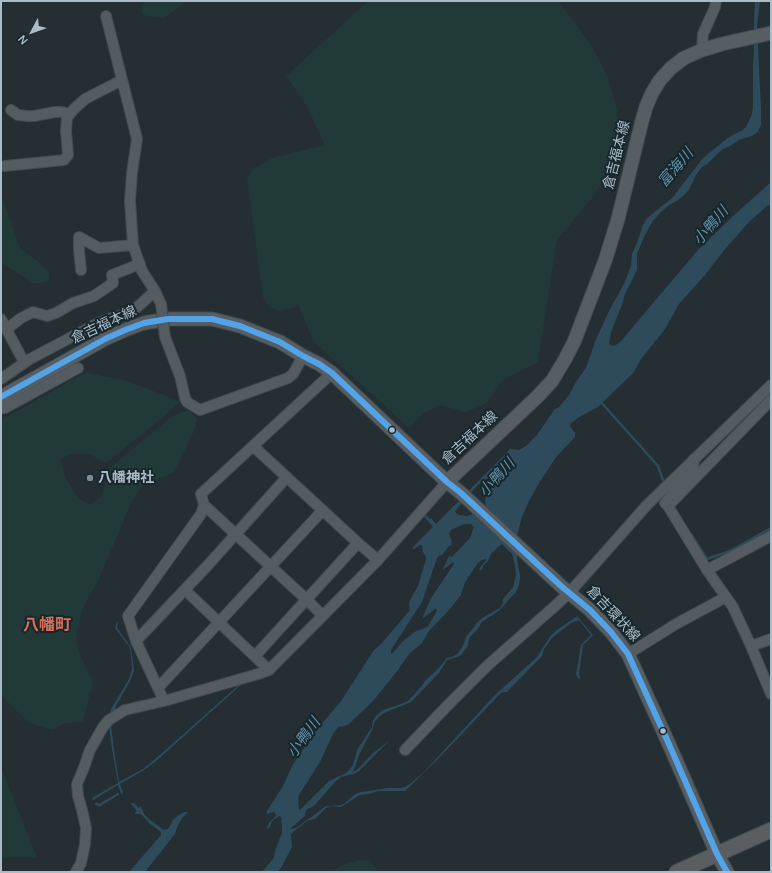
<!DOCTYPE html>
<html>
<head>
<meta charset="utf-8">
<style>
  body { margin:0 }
  #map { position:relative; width:772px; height:873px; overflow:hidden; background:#242e33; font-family:Manrope,sans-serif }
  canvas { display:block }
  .frame { position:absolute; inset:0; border:2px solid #acbcc6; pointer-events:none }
  .north { position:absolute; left:12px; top:12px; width:40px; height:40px; -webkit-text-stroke:3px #18262d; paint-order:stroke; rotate:229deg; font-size:11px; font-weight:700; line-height:16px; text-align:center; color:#acbcc6 }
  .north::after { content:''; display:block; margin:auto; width:14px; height:18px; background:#acbcc6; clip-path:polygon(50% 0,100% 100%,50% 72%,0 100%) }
</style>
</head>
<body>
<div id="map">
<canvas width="772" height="873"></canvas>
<div class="frame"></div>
<div class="north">N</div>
</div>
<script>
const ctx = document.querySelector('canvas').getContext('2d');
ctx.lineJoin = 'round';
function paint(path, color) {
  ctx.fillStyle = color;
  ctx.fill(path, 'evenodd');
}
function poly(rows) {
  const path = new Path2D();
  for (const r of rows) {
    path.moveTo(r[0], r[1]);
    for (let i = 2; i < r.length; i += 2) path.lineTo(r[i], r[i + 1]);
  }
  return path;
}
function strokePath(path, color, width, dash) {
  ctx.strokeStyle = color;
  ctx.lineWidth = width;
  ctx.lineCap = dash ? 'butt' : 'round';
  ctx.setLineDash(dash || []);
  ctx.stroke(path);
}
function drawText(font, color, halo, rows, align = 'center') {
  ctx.font = font + ' Manrope,"Noto Sans JP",sans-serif';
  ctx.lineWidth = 4;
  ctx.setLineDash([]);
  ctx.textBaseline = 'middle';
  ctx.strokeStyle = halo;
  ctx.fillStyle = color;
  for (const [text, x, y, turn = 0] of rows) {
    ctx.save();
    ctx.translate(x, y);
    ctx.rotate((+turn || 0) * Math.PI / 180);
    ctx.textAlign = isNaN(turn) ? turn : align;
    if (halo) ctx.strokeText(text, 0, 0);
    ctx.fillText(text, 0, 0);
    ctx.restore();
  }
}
paint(poly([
  [144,1,188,1,184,3,164,18,142,15,141,5],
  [365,1,366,1,366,3,369,1,558,1,579,28,593,48,608,77,617,110,620,140,609,171,593,197,557,240,538,362,502,381,486,404,466,412,439,405,423,414,409,428,313,341,298,304,296,307,280,311,270,308,263,298,247,179,253,169,272,158,324,145,308,108,286,76,366,3],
  [1,195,20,248,36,260,49,272,49,281,34,284,1,262],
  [87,373,120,379,146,388,179,401,179,403,167,414,106,463,89,454,72,454,60,459,66,479,79,499,90,505,101,497,110,468,170,418,180,413,189,410,197,419,194,431,174,473,152,481,142,487,131,503,100,577,83,608,76,636,80,655,93,682,83,721,63,724,53,730,29,723,1,695,1,420,79,376],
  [1,767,37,857,12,857,1,859],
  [370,860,377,869,376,872,333,872,342,865,357,861]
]), '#213a37');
paint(poly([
  [755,1,760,1,757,26,761,108,761,125,759,129,758,132,752,136,739,140,730,146,723,149,718,153,707,164,702,167,696,175,689,190,683,196,678,200,668,206,660,213,652,222,644,237,637,254,637,270,625,294,622,305,616,319,611,333,609,344,612,346,616,345,621,341,698,250,732,217,771,182,771,204,767,206,749,222,725,249,705,275,679,304,665,329,641,359,634,372,598,407,579,417,570,424,570,426,575,433,575,437,557,456,539,483,529,501,522,517,517,536,517,558,520,576,519,585,516,592,513,595,500,610,482,622,477,630,471,636,469,639,468,646,462,654,458,657,447,660,439,673,411,702,384,713,380,716,375,721,372,730,359,755,356,764,354,769,353,772,360,767,372,754,390,740,359,771,354,774,345,776,341,777,336,781,327,791,314,806,306,810,305,816,291,828,292,829,296,828,326,806,341,805,345,803,355,794,361,792,388,788,400,788,405,787,411,783,424,772,495,695,537,657,551,635,557,630,577,616,593,635,583,645,579,674,580,678,579,679,578,678,576,674,581,645,591,635,579,620,571,623,552,638,544,649,542,656,507,692,503,692,500,694,436,761,405,791,378,791,369,794,360,795,341,807,331,806,326,808,315,819,307,821,293,832,291,835,292,847,281,868,277,872,262,872,273,859,277,845,282,833,282,825,281,817,279,816,272,821,270,827,268,829,267,828,269,823,275,817,276,815,274,812,267,814,267,811,283,786,292,766,314,733,341,701,374,650,381,644,410,610,409,604,410,600,418,586,426,559,426,557,423,552,422,545,420,545,414,549,412,548,433,527,428,521,431,518,436,524,510,449,519,450,526,446,537,435,554,410,559,407,569,395,576,382,586,368,596,339,610,309,624,284,631,266,632,254,637,243,643,225,646,219,673,197,703,158,729,137,741,131,745,128,748,123,752,114,753,107,753,64,754,52,754,20],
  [490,477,495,477,498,478,501,480,501,481,493,486,487,495,485,500,486,509,467,516,460,515,457,514,455,511,475,488,481,482],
  [465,524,471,524,474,527,470,538,452,557,449,556,443,569,443,570,453,562,454,564,431,598,422,619,435,609,436,609,437,611,428,626,425,628,416,631,402,642,393,653,391,654,391,650,422,602,437,558,440,555,442,555,450,545,451,546,452,542,449,534,451,530,457,527],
  [502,544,512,554,515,565,516,575,513,587,503,599,503,603,500,608,482,618,476,624,466,637,463,646,457,654,452,657,447,658,438,669,426,680,420,688,408,701,401,704,383,710,377,715,373,720,372,727,357,750,353,765,350,769,346,773,329,781,301,809,299,810,298,798,299,795,320,762,333,734,338,727,345,726,349,724,373,701,398,670,409,654,422,643,429,631,449,610,461,595,465,582,478,563,482,560,486,559,486,560,479,569,481,571,484,565,488,561,491,554,497,548],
  [117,621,118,621,117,628,130,646,132,654,134,671,130,681,116,706,115,709,111,725,114,750,119,782,143,769,161,754,241,683,242,684,155,762,144,770,120,784,123,793,121,794,118,785,93,800,92,798,118,783,112,749,109,726,111,709,129,679,132,669,131,655,129,646,123,639,115,628],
  [132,803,134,803,139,808,141,806,144,814,149,819,164,830,167,829,169,828,173,820,176,817,184,812,188,812,183,817,178,825,175,834,145,872,129,872,161,835,161,832,149,823,142,815,140,814,134,814,136,812,136,810,132,805,131,804]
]), '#2e4b5b');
strokePath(poly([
  [600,401,658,466,664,483],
  [423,514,431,522],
  [691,534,707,559,730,551,771,528],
  [96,804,100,805,118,794]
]), '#2e4b5b', 2.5);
const minor = poly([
  [106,16,137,139,132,173,130,201,133,245,142,271,155,291,161,304],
  [702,50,703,34,715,7,716,1],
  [11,110,18,115,27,116,34,116,55,112,62,112,70,114],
  [5,166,64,160,68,155,66,131,67,118,73,110,85,99,122,80],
  [81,270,79,250,79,237,99,248,133,245],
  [1,319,24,362],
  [7,329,21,318,33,312,47,316,56,313,73,303,94,296,113,283,112,275,140,264],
  [165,337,180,376,185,398,187,402,200,410,288,378,293,374,303,356],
  [1,379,30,359,100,322,133,311,155,291],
  [1,408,5,408,78,368],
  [253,446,358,543,378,560],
  [694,459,693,470,665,503,668,506,771,400],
  [204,505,306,599,323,616],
  [668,506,707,570,733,607,751,646,771,694],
  [707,570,771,536],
  [185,590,269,670],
  [136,641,209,564,287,477],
  [751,646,771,639],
  [628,654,676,624,726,597],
  [255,656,358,543],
  [158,688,323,510],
  [164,701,136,641,128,616,201,514,204,505,201,494,332,373],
  [405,750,449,704,487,666,555,606,570,592,647,505,771,385],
  [76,872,81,863,85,844,86,828,82,810,78,796,77,784,83,770,90,750,103,727,109,720,125,710,164,701,258,674,269,670,378,560,447,482]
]);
const major = poly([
  [1,397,105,339,125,330,144,323,168,319,212,319,240,326,280,342,303,356,319,364,332,373,447,482,461,493,561,586,590,610,611,632,628,654,668,742,717,854,727,872],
  [447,482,537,397,552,381,564,361,574,342,605,261,618,219,642,121,646,107,652,93,660,80,671,68,684,58,702,50,722,44,771,33]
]);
const highway = poly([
  [677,872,771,830]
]);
strokePath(minor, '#424a4e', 12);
strokePath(major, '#414b50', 15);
strokePath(highway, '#404a4f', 17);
strokePath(minor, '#545c62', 10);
strokePath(major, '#565e63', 13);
strokePath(highway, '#5a5e60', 15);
const minorBridge = poly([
  [161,304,165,337]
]);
strokePath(minorBridge, '#424a4e', 12, []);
strokePath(minorBridge, '#545c62', 10);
strokePath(poly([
  [1,397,105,339,125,330,144,323,168,319,212,319,240,326,280,342,303,356,319,364,332,373,447,482,461,493,561,586,590,610,611,632,628,654,668,742,717,854,727,872]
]), '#53a3e8', 6);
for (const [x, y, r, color] of [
  [392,430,3.5,"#acbcc6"],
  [90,478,4,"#7c8a93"],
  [663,731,3.5,"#acbcc6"]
]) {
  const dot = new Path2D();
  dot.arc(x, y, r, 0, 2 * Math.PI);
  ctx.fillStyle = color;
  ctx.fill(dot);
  strokePath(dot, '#18262d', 1.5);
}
drawText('14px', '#acbcc6', '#18262d', [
  ["倉吉福本線",617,155,-76],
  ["倉吉福本線",104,325,-25],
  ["倉吉福本線",470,438,-43],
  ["倉吉環状線",613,614,47]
]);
drawText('bold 14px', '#acbcc6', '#18262d', [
  ["八幡神社",98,478]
], 'left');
drawText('italic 15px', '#6291a8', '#18262d', [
  ["富海川",676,168,-49],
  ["小鴨川",711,226,-49],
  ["小鴨川",497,478,-48],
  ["小鴨川",304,738,-54]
]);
drawText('bold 16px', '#db6d52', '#18262d', [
  ["八幡町",47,626]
]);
</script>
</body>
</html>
